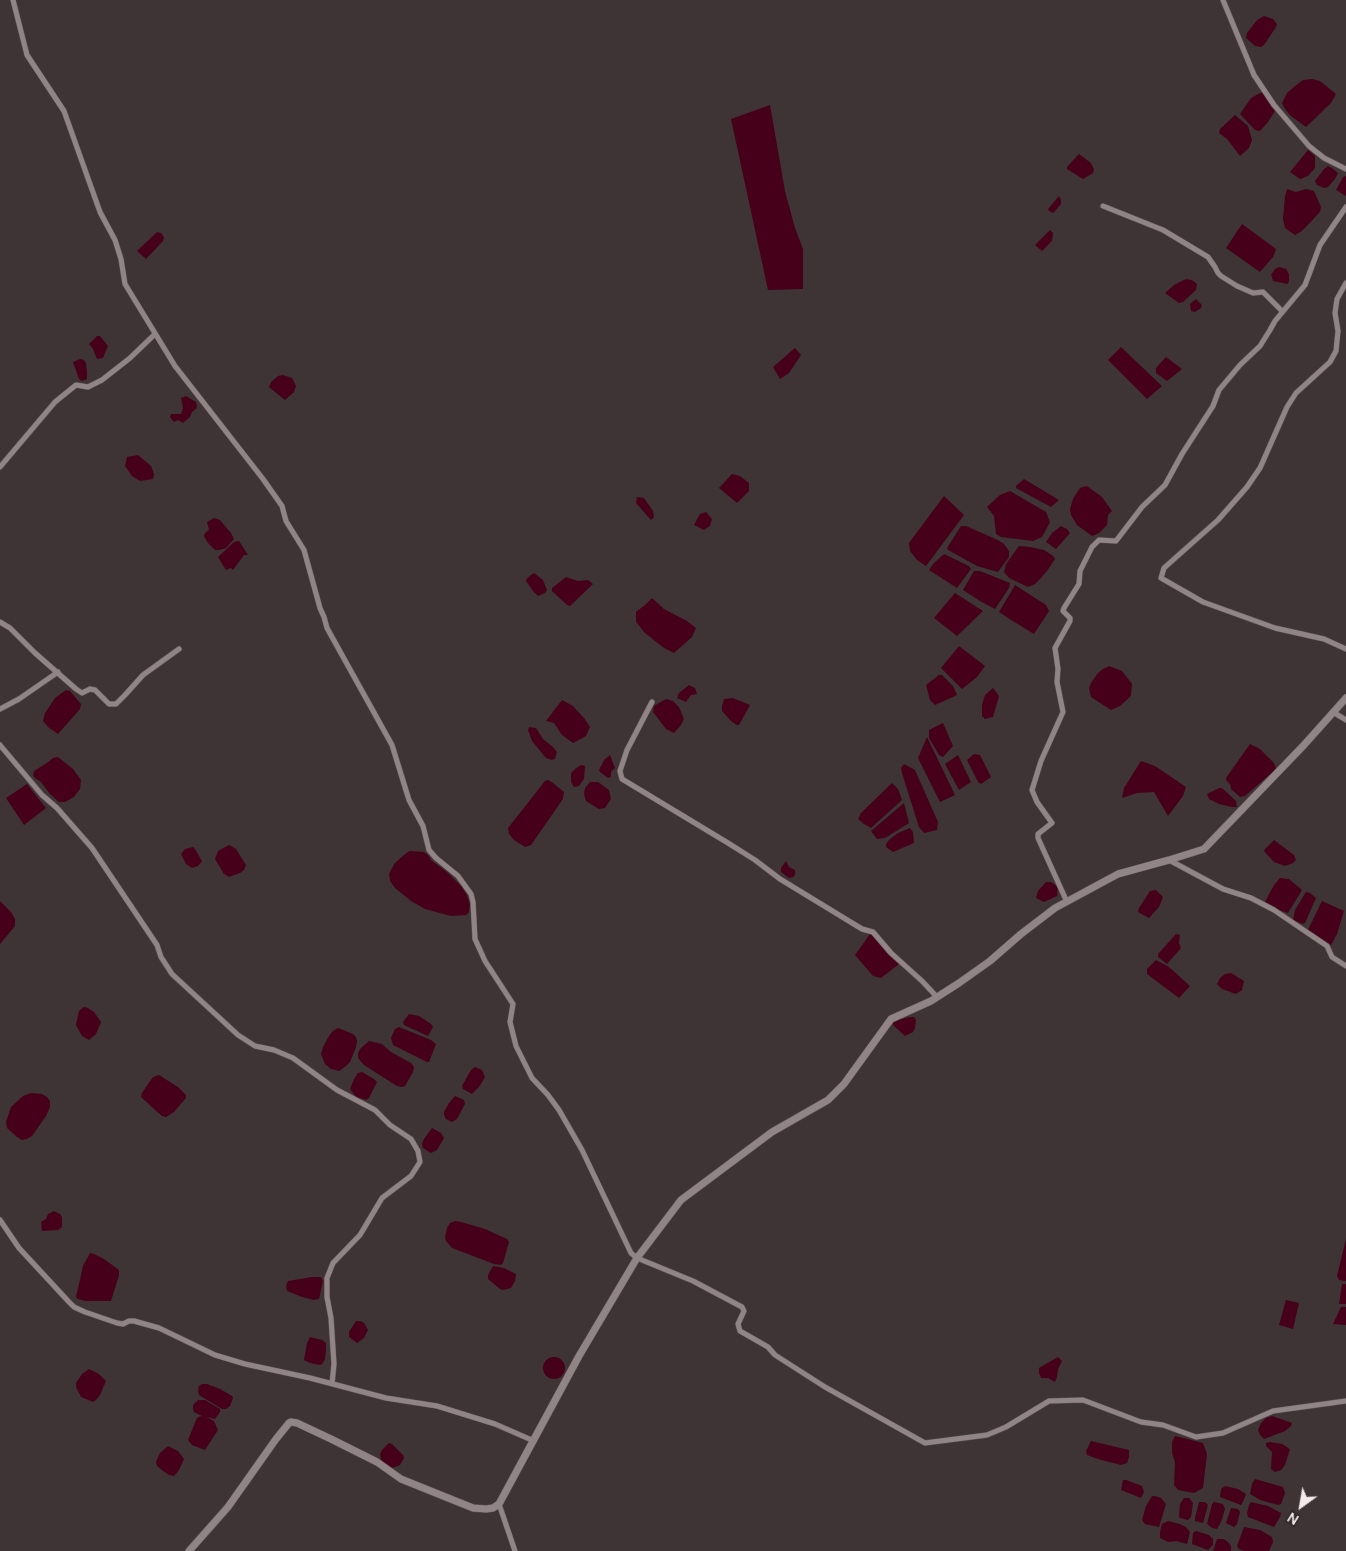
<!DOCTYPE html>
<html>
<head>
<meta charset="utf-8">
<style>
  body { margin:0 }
  #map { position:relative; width:1346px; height:1551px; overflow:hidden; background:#3e3335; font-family:Manrope,sans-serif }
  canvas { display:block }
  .north { position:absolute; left:1276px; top:1481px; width:50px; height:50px; -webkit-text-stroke:4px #34292b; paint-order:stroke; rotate:212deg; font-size:14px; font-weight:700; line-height:20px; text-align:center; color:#f2eaeb }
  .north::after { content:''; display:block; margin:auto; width:18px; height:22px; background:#f2eaeb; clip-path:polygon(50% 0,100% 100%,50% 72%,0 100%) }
</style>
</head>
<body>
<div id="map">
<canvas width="1346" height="1551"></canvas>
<div class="north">N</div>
</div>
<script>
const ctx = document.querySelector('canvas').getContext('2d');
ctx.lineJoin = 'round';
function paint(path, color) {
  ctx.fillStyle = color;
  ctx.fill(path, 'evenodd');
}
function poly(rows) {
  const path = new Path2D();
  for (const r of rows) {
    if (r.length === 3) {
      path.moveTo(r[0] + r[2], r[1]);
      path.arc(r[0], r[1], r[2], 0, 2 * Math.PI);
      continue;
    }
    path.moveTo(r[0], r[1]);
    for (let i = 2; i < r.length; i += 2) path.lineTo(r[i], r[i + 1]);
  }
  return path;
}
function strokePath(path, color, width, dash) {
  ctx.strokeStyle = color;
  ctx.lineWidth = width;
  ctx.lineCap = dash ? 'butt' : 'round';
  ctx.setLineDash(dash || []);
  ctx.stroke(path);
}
paint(poly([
  [1264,16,1273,19,1277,24,1276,27,1264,45,1261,47,1255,46,1246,38,1247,33,1257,20],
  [1312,79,1320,81,1336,94,1331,103,1306,127,1291,116,1285,109,1282,103,1287,93,1295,86,1303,80],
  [1260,93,1263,93,1275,111,1268,122,1260,131,1255,130,1240,114,1251,98],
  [770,105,785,191,795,228,803,249,803,289,768,290,731,119],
  [1235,115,1248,126,1252,140,1249,148,1240,156,1227,139,1219,133,1220,129],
  [1308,150,1315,156,1315,168,1308,176,1300,179,1290,172],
  [1079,154,1091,163,1094,169,1093,173,1083,179,1067,169,1067,167],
  [1328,166,1332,168,1338,173,1335,179,1328,187,1324,188,1317,185,1315,181,1324,169],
  [1346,176,1346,196,1336,190,1343,177],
  [1287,189,1296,192,1306,189,1314,191,1321,207,1320,212,1302,231,1295,235,1285,228,1283,219,1285,196],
  [1059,196,1061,200,1061,204,1055,211,1053,213,1049,211,1048,209],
  [1242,224,1276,249,1273,257,1260,272,1226,248],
  [1050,230,1053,233,1052,241,1042,251,1035,245],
  [157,232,161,233,164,237,163,241,146,259,137,251],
  [1279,267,1286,269,1289,274,1289,282,1287,284,1273,281,1272,277,1271,275,1275,269],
  [1186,279,1192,280,1197,284,1196,290,1183,302,1179,303,1165,293,1174,285],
  [1196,299,1202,305,1201,308,1195,312,1191,311,1190,304],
  [97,336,100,336,108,346,103,358,97,359,93,349,89,344],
  [1121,347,1162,386,1147,399,1108,360],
  [795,348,801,355,789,373,780,379,773,367],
  [1166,357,1182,369,1167,381,1156,373,1156,368],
  [80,359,84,360,86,363,87,373,87,379,82,381,79,379,73,362],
  [283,375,292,378,296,386,294,392,285,400,269,387,271,382,278,376],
  [186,396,196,402,197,408,192,412,190,417,183,423,178,420,174,422,170,417,171,414,181,414,183,408,181,398],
  [138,455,151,466,154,474,153,479,140,481,132,476,125,466,127,457],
  [732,474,740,476,749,483,749,491,737,503,719,488],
  [1024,479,1059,500,1051,507,1016,488,1016,486],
  [1087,486,1102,497,1112,511,1108,515,1107,525,1099,533,1092,536,1077,525,1071,515,1070,509,1073,499,1080,488],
  [1010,491,1046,512,1050,522,1042,537,1033,541,1001,537,996,534,994,516,987,507,1000,495],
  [944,496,964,515,926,566,917,560,910,551,909,543],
  [637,497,644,498,653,511,654,517,651,520,636,503],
  [706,512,712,519,710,526,704,530,694,525,700,514],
  [214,518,220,520,231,533,234,539,226,548,219,550,215,550,208,543,204,536,205,533,209,530,207,522],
  [961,526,966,526,998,540,1004,544,1009,551,1009,557,998,572,977,566,948,550,947,548],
  [1061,526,1067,529,1070,533,1056,549,1046,542,1052,533],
  [239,541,248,555,244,555,233,570,231,568,226,570,218,557,234,542],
  [1019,546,1030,547,1044,550,1053,556,1055,559,1047,571,1040,579,1035,584,1028,587,1009,578,1004,572,1006,564],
  [944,554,969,566,971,569,957,588,929,570,933,564],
  [974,571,980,571,1010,583,1009,588,995,609,980,601,963,590],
  [534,573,543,580,547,590,545,593,538,596,533,591,526,581,527,578],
  [566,577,578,581,588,580,593,584,570,606,567,605,552,591,552,588],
  [1015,585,1046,605,1049,611,1034,634,1008,618,999,612],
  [955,593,983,611,957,636,934,618],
  [652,598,664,609,687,621,696,628,692,637,674,653,664,648,645,633,636,622,636,612,645,605],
  [959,646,985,666,977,677,962,689,941,668],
  [1109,666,1122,671,1132,684,1131,696,1120,706,1111,710,1091,697,1089,688,1091,683,1098,673,1103,669],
  [939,675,942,675,953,686,957,695,935,705,930,700,926,685],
  [689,685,695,688,697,694,691,695,686,702,677,698,679,693],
  [993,688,999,696,993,717,985,719,982,716,982,705,985,695],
  [66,690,70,691,81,704,80,709,58,734,48,727,43,721,45,713,55,698],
  [733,698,750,705,739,725,737,725,732,722,722,711,722,706,724,699],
  [666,699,673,701,679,707,684,719,681,725,674,733,666,729,653,712,654,706],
  [562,700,573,706,584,718,590,727,586,736,573,743,562,735,554,723,546,721],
  [943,723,953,746,943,757,939,755,929,738,929,730],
  [529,727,536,728,543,739,553,747,557,752,555,759,552,760,546,758,532,741,528,730],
  [927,737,955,795,940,802,918,758],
  [1250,744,1260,749,1274,763,1276,769,1245,796,1240,797,1231,789,1230,784,1226,780,1226,778],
  [974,754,980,755,991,777,981,784,978,782,967,760],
  [610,755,615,768,611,772,611,777,608,778,600,772,599,770,604,760],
  [958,755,971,782,959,790,945,764],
  [58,757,73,769,81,780,80,789,74,797,65,802,59,802,50,794,41,782,35,778,33,775,34,771,47,763,53,758],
  [1141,761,1155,766,1186,787,1183,796,1168,816,1154,792,1137,793,1122,798,1124,788],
  [904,764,915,770,938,822,937,830,924,833,919,827,902,773,901,768],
  [581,765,585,766,584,779,579,786,574,787,571,782,571,773,575,769],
  [548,780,553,783,564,792,563,799,531,845,525,847,514,840,509,834,508,828,545,781],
  [590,782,598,782,609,790,611,799,605,808,599,809,586,801,584,794,585,788],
  [892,783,898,789,902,800,871,828,864,824,858,819,861,813],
  [27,784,46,808,24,825,6,798],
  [1219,788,1222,788,1236,801,1237,807,1232,807,1219,804,1209,799,1207,794],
  [904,803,909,823,885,838,877,839,871,831],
  [910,828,913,832,914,843,893,852,886,847,886,844,889,840,898,833],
  [1274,840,1294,855,1296,860,1293,863,1285,866,1274,862,1264,851,1265,849],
  [229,845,236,849,246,865,244,870,240,873,229,877,224,874,215,859,218,851],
  [193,847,195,849,202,861,198,866,192,868,186,864,181,854,185,849],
  [410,851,424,852,429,856,431,860,448,873,461,886,467,895,470,905,469,912,466,915,451,916,425,909,411,901,395,888,390,881,389,874,392,868,395,863,405,854],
  [786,861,789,867,795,870,795,875,793,877,789,878,781,872,781,868],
  [1280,878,1289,879,1302,890,1288,913,1279,910,1265,902,1274,885],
  [1046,882,1051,882,1058,887,1057,896,1044,902,1036,898,1038,891],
  [1156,890,1163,897,1159,907,1149,918,1138,912,1139,908,1150,891],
  [1306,892,1310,893,1316,898,1305,923,1303,924,1293,920,1295,910],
  [0,901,11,912,15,919,15,926,0,944],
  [1322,901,1344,911,1337,934,1331,945,1308,930],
  [870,934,874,936,886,952,899,964,881,978,873,976,855,955],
  [1176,934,1180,935,1179,943,1181,948,1167,964,1158,957,1158,954],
  [1156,960,1169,967,1190,986,1179,998,1147,974,1147,969],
  [1231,973,1244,981,1242,990,1236,994,1222,989,1217,984,1220,978,1225,974],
  [84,1007,88,1008,94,1012,101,1022,96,1034,89,1040,82,1036,76,1025,79,1011],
  [409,1014,419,1016,431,1024,433,1027,428,1036,404,1025,403,1022],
  [910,1017,914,1017,916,1020,915,1028,913,1032,905,1036,893,1025,893,1023,898,1020],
  [399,1027,431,1040,436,1044,429,1062,427,1062,393,1045,391,1038,395,1029],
  [338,1028,353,1034,356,1037,357,1041,356,1047,350,1062,346,1066,339,1071,331,1069,325,1064,321,1054,323,1047,329,1036,333,1031],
  [369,1041,382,1044,391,1052,411,1063,414,1067,413,1072,405,1086,402,1087,397,1086,364,1065,358,1058,358,1053,361,1048],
  [475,1067,482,1070,485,1077,479,1087,472,1094,463,1089,462,1086,471,1070],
  [362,1072,374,1079,377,1082,369,1098,366,1100,356,1097,350,1089,354,1079,358,1073],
  [159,1075,178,1087,186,1095,186,1098,174,1112,166,1117,162,1116,154,1109,141,1097,142,1093,148,1084,153,1077],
  [31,1093,42,1094,47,1097,50,1101,50,1107,46,1116,32,1136,27,1139,22,1140,17,1137,7,1128,6,1122,11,1107,23,1096],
  [455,1096,464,1100,465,1104,457,1119,452,1122,446,1119,444,1115,444,1112,449,1103],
  [432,1128,441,1133,444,1138,437,1150,431,1153,423,1148,422,1144,424,1139],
  [54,1211,60,1214,62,1217,62,1227,58,1230,42,1231,41,1222,46,1219,48,1214],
  [455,1221,461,1222,485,1229,507,1239,509,1242,503,1263,501,1265,494,1264,452,1248,446,1241,445,1237,447,1228,450,1223],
  [1346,1239,1346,1281,1344,1281,1339,1280,1337,1276],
  [90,1253,94,1254,104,1259,119,1270,119,1275,111,1301,86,1301,78,1299,76,1297,83,1266],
  [493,1266,504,1268,516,1274,515,1281,511,1288,503,1290,500,1289,488,1279,488,1275],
  [312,1277,321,1277,323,1281,319,1299,314,1300,302,1297,287,1291,286,1286,288,1281],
  [1342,1284,1346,1284,1346,1304,1339,1304],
  [1286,1300,1299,1303,1293,1329,1279,1325],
  [1341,1307,1346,1307,1346,1325,1333,1324],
  [356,1321,360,1321,364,1323,368,1330,364,1338,357,1343,349,1337,349,1332],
  [310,1337,322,1340,326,1343,326,1349,325,1359,322,1364,320,1365,310,1363,304,1360,307,1343],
  [1058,1357,1062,1361,1058,1369,1057,1377,1055,1382,1048,1378,1041,1378,1039,1373,1039,1368],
  [554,1368,11],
  [89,1369,99,1374,106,1381,100,1395,96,1400,93,1402,81,1397,76,1387,76,1383,82,1374],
  [202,1384,207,1384,220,1389,232,1396,233,1398,230,1406,226,1409,222,1409,199,1395,198,1391,199,1386],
  [198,1400,205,1400,220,1409,220,1412,215,1419,206,1417,214,1421,218,1430,205,1450,192,1445,188,1440,196,1420,198,1417,202,1416,194,1412,193,1409,193,1405],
  [1272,1416,1292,1423,1291,1426,1285,1431,1264,1439,1260,1435,1258,1430,1261,1423,1266,1418],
  [1175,1436,1203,1443,1207,1454,1203,1488,1194,1493,1178,1490,1174,1485,1175,1462,1172,1453,1172,1442],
  [1091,1441,1129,1450,1129,1457,1127,1463,1121,1465,1098,1459,1087,1455,1086,1451],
  [1270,1442,1282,1444,1290,1449,1285,1465,1281,1470,1275,1472,1271,1469,1272,1452,1266,1446,1266,1443],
  [389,1443,392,1444,403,1455,404,1458,400,1465,392,1468,385,1465,381,1460,380,1454,382,1450],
  [168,1446,178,1451,184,1459,179,1470,174,1476,169,1475,163,1471,157,1466,156,1462,160,1453],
  [1255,1479,1283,1487,1285,1493,1281,1504,1278,1505,1260,1500,1250,1494,1252,1484],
  [1123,1480,1126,1480,1142,1486,1144,1492,1141,1498,1121,1490],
  [1225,1486,1238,1489,1246,1494,1243,1502,1241,1505,1220,1497,1221,1489],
  [1152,1496,1155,1496,1161,1498,1166,1504,1159,1527,1145,1524,1142,1520,1146,1506],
  [1184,1498,1189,1498,1193,1503,1191,1517,1188,1520,1180,1518,1179,1517,1180,1504],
  [1199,1502,1205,1502,1208,1505,1203,1523,1195,1521,1195,1518],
  [1214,1502,1223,1504,1225,1509,1221,1522,1217,1529,1212,1528,1207,1524,1212,1504],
  [1251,1502,1268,1506,1281,1513,1280,1517,1274,1527,1248,1517,1247,1513,1249,1505],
  [1231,1508,1238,1509,1240,1512,1237,1524,1234,1527,1226,1523],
  [1168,1521,1180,1524,1186,1527,1190,1532,1187,1544,1176,1541,1168,1542,1160,1538,1160,1532,1162,1524],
  [1244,1527,1260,1530,1272,1537,1273,1542,1269,1551,1244,1551,1239,1549,1237,1546],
  [1196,1531,1209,1535,1213,1539,1213,1545,1208,1550,1192,1544,1193,1533],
  [1217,1539,1224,1539,1228,1542,1231,1546,1231,1551,1213,1551]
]), '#46001a');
const minor = poly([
  [13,0,27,55,64,111,100,212,115,240,121,259,125,284,175,366,263,479,282,506,286,521,304,550,320,608,324,617,327,628,392,745,409,800,423,826,429,850,436,858,458,876,471,894,473,902,475,939,485,961,513,1004,510,1022,516,1046,532,1078,548,1095,559,1110,582,1150,631,1253,637,1258,693,1281,742,1307,744,1311,738,1324,740,1331,768,1347,775,1355,825,1387,925,1443,987,1435,1006,1427,1049,1401,1083,1400,1141,1422,1163,1425,1196,1437,1223,1433,1273,1411,1346,1401],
  [1223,0,1254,75,1274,105,1309,146,1324,158,1346,169],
  [1103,206,1163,230,1208,257,1215,267,1218,273,1221,276,1237,286,1253,293,1263,292,1282,311],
  [1346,283,1337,299,1335,313,1338,331,1336,351,1330,362,1296,393,1287,407,1260,468,1247,487,1218,520,1164,568,1161,578,1203,602,1275,628,1324,639,1346,649],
  [0,467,55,402,76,385,88,387,102,380,130,358,155,334],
  [0,622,10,628,35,653,76,689,82,693,90,689,95,690,109,704,116,704,125,695,143,675,179,649],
  [652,702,627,750,620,771,622,779,728,843,755,860,780,879,862,929,873,932,891,953,922,981,937,997],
  [0,709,19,699,58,672],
  [1333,712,1346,720],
  [0,745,42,795,57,808,92,848,157,945,161,957,172,974,238,1035,255,1046,274,1050,293,1058,337,1090,375,1110,390,1125,411,1139,418,1151,420,1162,411,1176,382,1198,360,1235,333,1263,327,1278,327,1297,331,1318,334,1364,332,1384],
  [1169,860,1223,889,1251,898,1274,910,1327,946,1332,957,1346,966],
  [1067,902,1038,838,1038,834,1052,823,1037,802,1032,790,1041,761,1063,712,1057,682,1058,669,1055,648,1070,621,1070,618,1063,611,1064,608,1079,584,1080,571,1092,547,1099,540,1116,541,1142,507,1165,485,1182,454,1213,406,1219,390,1240,365,1260,346,1270,330,1275,321,1305,285,1320,245,1346,207],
  [0,1220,19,1248,69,1302,74,1307,85,1312,117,1323,123,1324,129,1321,134,1321,159,1328,215,1355,245,1364,310,1378,386,1398,437,1406,495,1424,534,1441],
  [499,1504,515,1551]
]);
const tertiary = poly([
  [189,1551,228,1507,276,1439,289,1423,291,1422,297,1423,331,1439,377,1462,401,1479,473,1508,486,1509,493,1508,499,1504,579,1356,637,1258,681,1200,772,1132,828,1100,844,1084,891,1019,931,1001,959,983,990,961,1021,934,1055,908,1118,874,1169,860,1204,849,1304,745,1346,698]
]);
strokePath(minor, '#5a5153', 6);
strokePath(tertiary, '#5a5153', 8);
strokePath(minor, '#918487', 5);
strokePath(tertiary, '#918487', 7);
</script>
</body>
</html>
